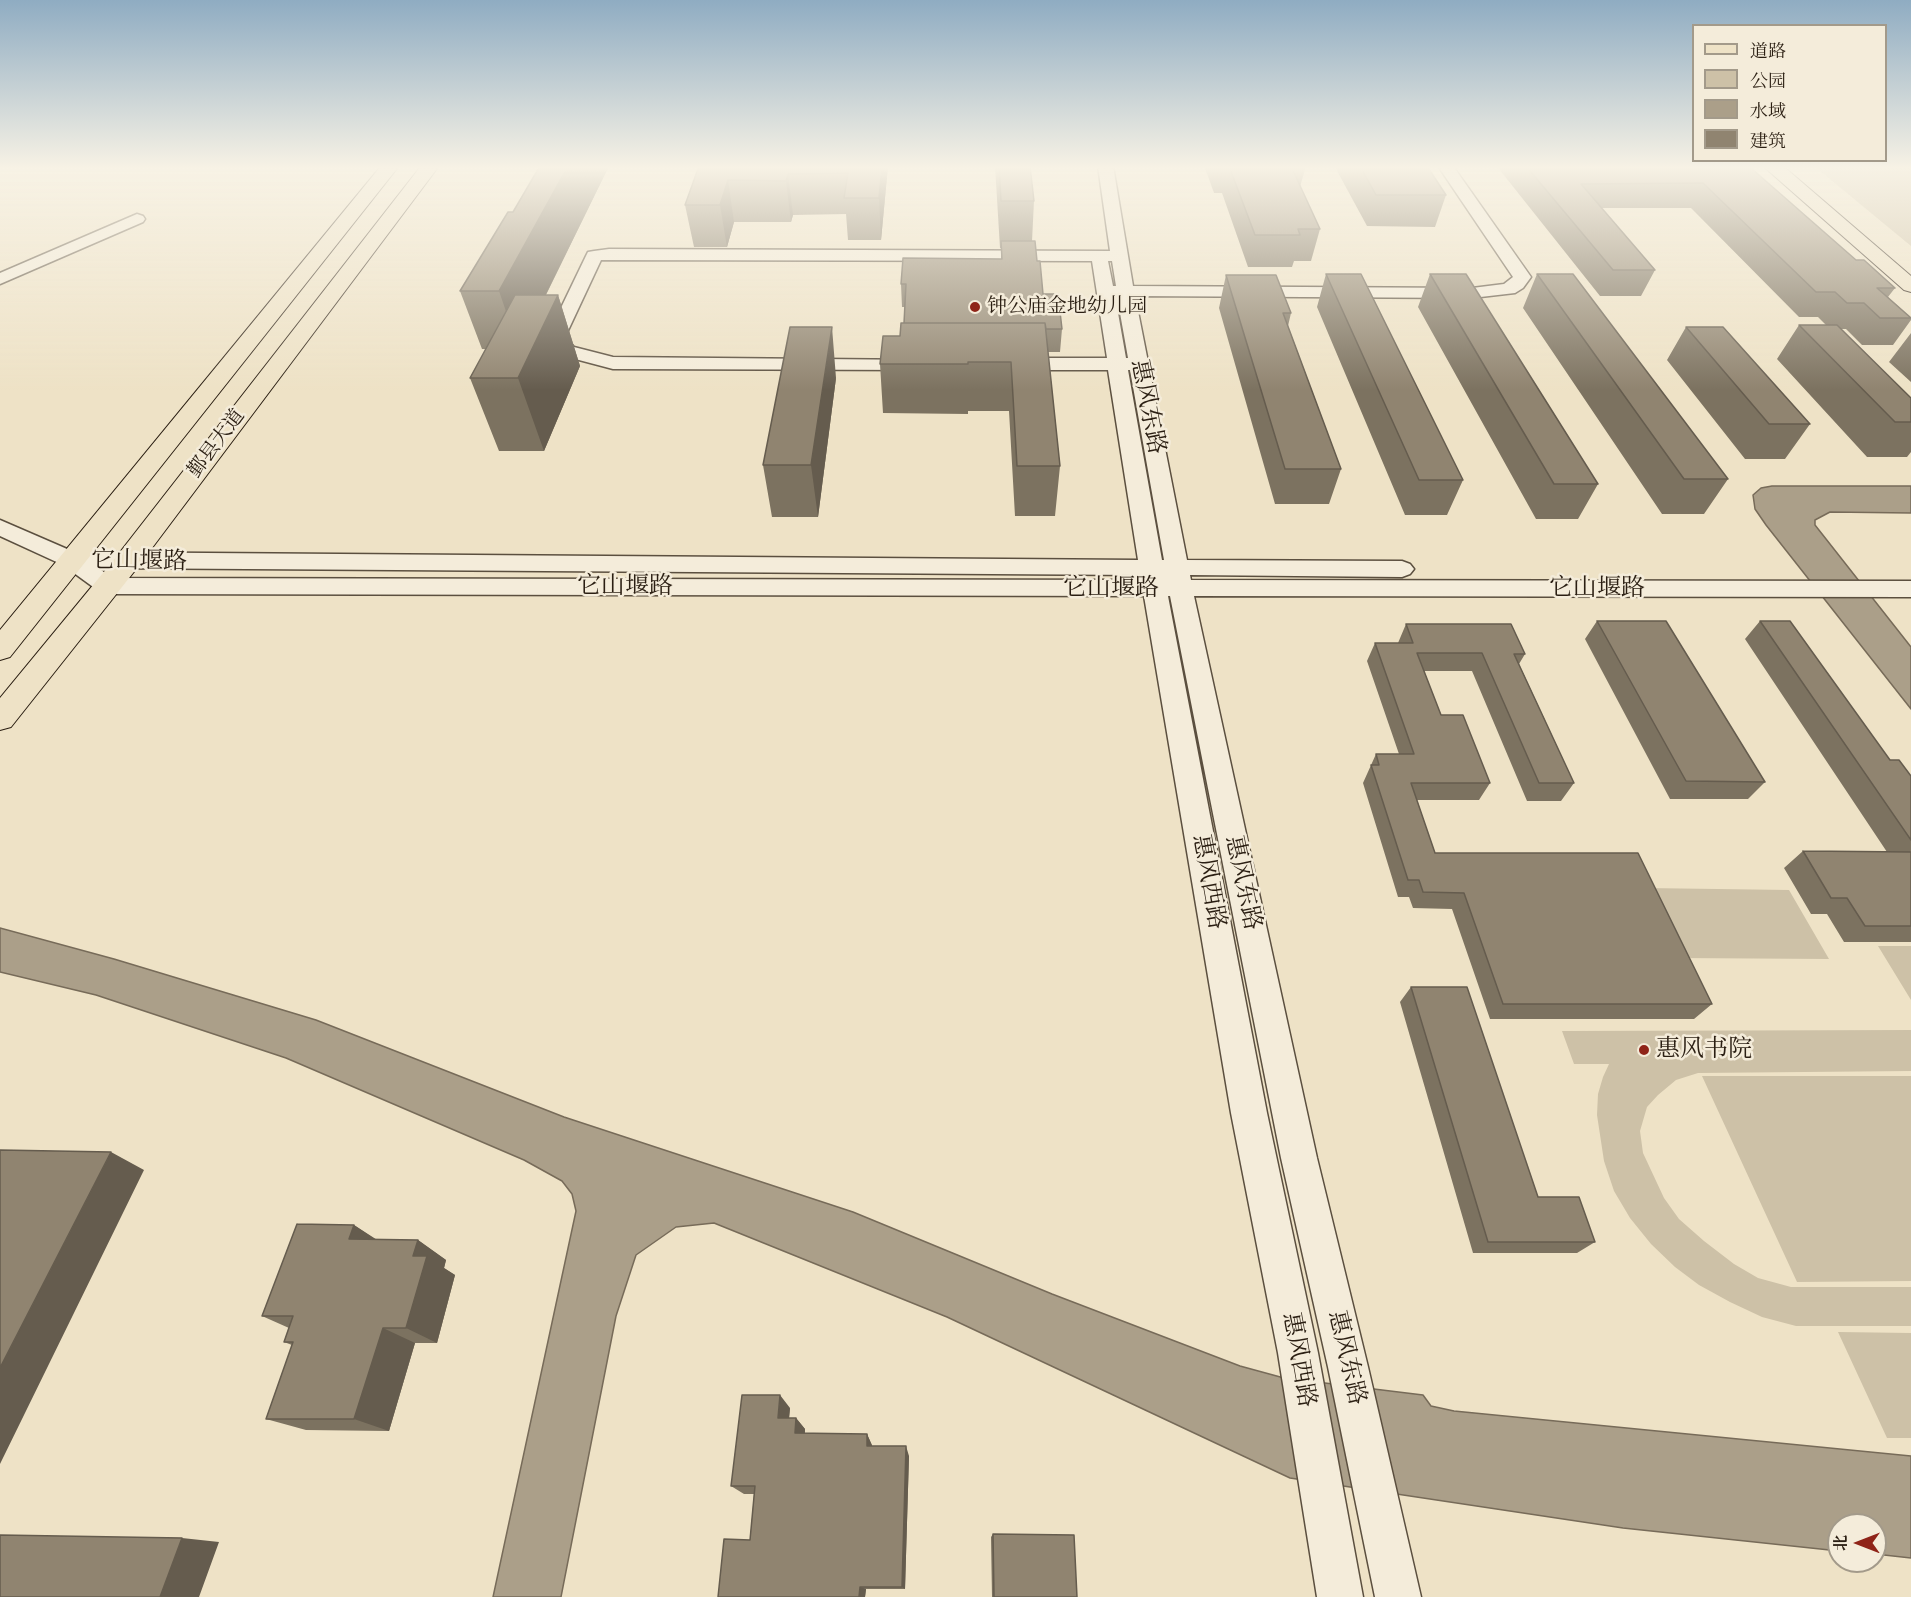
<!DOCTYPE html>
<html>
<head>
<meta charset="utf-8">
<style>
  body { margin:0 }
  #map { position:relative; width:1911px; height:1597px; overflow:hidden; background:#eee2c6; font-family:"Libre Bodoni","Noto Serif SC",serif }
  canvas { display:block }
  .legend { position:absolute; left:1692px; top:24px; width:195px; height:138px; box-sizing:border-box; background:#f4ecda; border:2px solid #a39a8a; margin:0; padding:8px 10px; list-style:none; font-size:18px; color:#2a1e12 }
  .legend li { display:flex; align-items:center; gap:12px; height:30px }
  .legend b { width:30px; border:2px solid #a39a8a }
  .north { position:absolute; left:1827px; top:1513px; width:60px; height:60px; box-sizing:border-box; background:#f4ecda; border:2px solid #a39a8a; border-radius:50%; rotate:270deg; font-size:16px; font-weight:700; line-height:24px; text-align:center; color:#2a1e12 }
  .north::after { content:''; display:block; margin:auto; width:21px; height:27px; background:#8f2418; clip-path:polygon(50% 0,100% 100%,50% 72%,0 100%) }
</style>
</head>
<body>
<div id="map">
<canvas width="1911" height="1597"></canvas>
<ul class="legend">
<li><b style="height:8px;background:#eee2c6"></b>道路</li>
<li><b style="height:16px;background:#cdc1a7"></b>公园</li>
<li><b style="height:16px;background:#ab9f89"></b>水域</li>
<li><b style="height:16px;background:#908470"></b>建筑</li>
</ul>
<div class="north">北</div>
</div>
<script>
const ctx = document.querySelector('canvas').getContext('2d');
ctx.lineJoin = 'round';
function paint(path, color) {
  ctx.fillStyle = color;
  ctx.fill(path, 'evenodd');
}
function poly(rows) {
  const path = new Path2D();
  for (const r of rows) {
    path.moveTo(r[0], r[1]);
    for (let i = 2; i < r.length; i += 2) path.lineTo(r[i], r[i + 1]);
  }
  return path;
}
function strokePath(path, color, width, dash) {
  ctx.strokeStyle = color;
  ctx.lineWidth = width;
  ctx.lineCap = dash ? 'butt' : 'round';
  ctx.setLineDash(dash || []);
  ctx.stroke(path);
}
function drawText(font, color, halo, rows, align = 'center') {
  ctx.font = font + ' "Libre Bodoni","Noto Serif SC",serif';
  ctx.lineWidth = 5;
  ctx.setLineDash([]);
  ctx.textBaseline = 'middle';
  ctx.strokeStyle = halo;
  ctx.fillStyle = color;
  for (const [text, x, y, turn = 0] of rows) {
    ctx.save();
    ctx.translate(x, y);
    ctx.rotate((+turn || 0) * Math.PI / 180);
    ctx.textAlign = isNaN(turn) ? turn : align;
    if (halo) ctx.strokeText(text, 0, 0);
    ctx.fillText(text, 0, 0);
    ctx.restore();
  }
}
paint(poly([
  [1814,166,1911,166,1911,246],
  [1645,888,1789,890,1829,959,1678,958],
  [1878,946,1911,946,1911,1000],
  [1911,1030,1911,1071,1698,1073,1676,1080,1658,1095,1647,1107,1640,1131,1643,1153,1664,1198,1679,1219,1704,1241,1734,1264,1758,1278,1791,1287,1911,1287,1911,1326,1796,1326,1762,1317,1730,1302,1699,1285,1675,1267,1651,1244,1630,1218,1614,1191,1604,1161,1597,1115,1598,1094,1603,1077,1609,1064,1574,1064,1562,1031],
  [1702,1076,1911,1076,1911,1281,1797,1282],
  [1838,1332,1911,1333,1911,1438,1887,1438]
]), '#cdc1a7');
const water = poly([
  [1772,486,1911,486,1911,513,1830,512,1815,520,1815,525,1911,647,1911,709,1766,525,1755,509,1753,495,1761,488,1772,486],
  [0,928,114,959,316,1020,564,1117,853,1212,1052,1294,1240,1366,1284,1378,1423,1395,1431,1406,1454,1411,1911,1456,1911,1558,1875,1554,1875,1525,1839,1525,1839,1551,1623,1528,1290,1478,947,1317,714,1223,676,1227,636,1255,616,1316,561,1597,493,1597,576,1211,572,1194,562,1181,524,1160,286,1058,96,995,0,972,0,928]
]);
paint(water, '#ab9f89');
strokePath(water, '#776b59', 1.5);
const minor = poly([
  [1098,166,1113,166,1133,286,1472,288,1504,284,1513,277,1438,166,1453,166,1531,277,1523,288,1515,293,1472,298,1135,296,1187,560,1402,561,1410,564,1414,569,1410,574,1402,577,1190,575,1191,580,1911,581,1911,597,1194,596,1317,1158,1368,1367,1421,1597,1375,1597,1328,1367,1281,1158,1170,596,1168,596,1267,1113,1318,1353,1363,1597,1317,1597,1278,1353,1231,1113,1144,596,108,594,100,592,63,565,0,536,0,520,74,552,1138,560,1108,370,1012,370,1005,368,1002,364,1005,360,1012,358,1107,358,1092,261,601,260,565,337,574,347,613,357,925,360,928,364,925,368,918,370,613,369,560,355,547,337,586,256,588,252,594,251,609,249,1110,251,1098,166],
  [1108,261,1112,261,1116,286,1113,286,1108,261],
  [1115,296,1117,296,1128,358,1126,358,1115,296],
  [1128,370,1130,370,1164,560,1162,560,1128,370],
  [98,568,1141,575,1141,580,113,578,98,568],
  [137,214,143,216,145,219,143,222,0,284,0,273,137,214]
]);
const major = poly([
  [381,166,399,166,10,657,0,660,0,630,381,166],
  [421,166,439,166,137,568,11,727,0,730,0,698,117,556,421,166],
  [1763,166,1783,166,1911,276,1911,292,1904,290,1763,166]
]);
strokePath(minor, '#5b4f3f', 3);
strokePath(major, '#2a1e12', 2);
paint(minor, '#f4ecda');
paint(major, '#eee2c6');
paint(poly([
  [540,166,609,166,546,295,558,295,580,366,544,451,499,451,470,378,486,349,482,349,460,291,513,212],
  [699,166,888,166,881,240,848,240,846,214,793,215,791,222,734,222,727,247,694,247,685,205],
  [995,166,1030,166,1034,201,1032,241,1043,294,1062,329,1060,352,1048,352,1060,466,1055,516,1015,516,1009,411,968,411,968,414,883,413,880,364,900,336,904,323,905,307,902,307,901,284,1001,259,1001,248,1000,248],
  [1205,166,1306,166,1300,187,1320,229,1311,261,1294,261,1292,267,1248,267,1222,193,1214,193,1205,168],
  [1336,166,1427,166,1446,195,1435,227,1367,226,1336,169],
  [1500,166,1728,166,1856,260,1895,288,1888,297,1911,318,1911,320,1893,345,1862,345,1846,329,1841,329,1911,398,1911,452,1907,457,1867,457,1777,359,1799,325,1826,325,1818,317,1799,317,1691,208,1601,208,1655,270,1641,296,1600,296,1499,169],
  [1326,274,1463,480,1447,515,1405,515,1317,307],
  [1430,274,1598,484,1578,519,1536,519,1418,307],
  [1537,274,1728,479,1704,514,1662,514,1523,308],
  [1226,275,1291,313,1288,326,1341,469,1329,504,1275,504,1219,308],
  [1686,327,1810,424,1785,459,1745,459,1667,360],
  [1911,333,1911,382,1889,362],
  [836,378,818,517,772,517,763,465],
  [1597,621,1765,782,1748,799,1670,799,1585,639],
  [1760,621,1890,760,1911,776,1911,942,1844,942,1827,914,1811,914,1784,868,1803,851,1887,852,1745,639],
  [1406,624,1525,654,1519,664,1574,783,1561,801,1527,801,1472,671,1424,671,1441,715,1490,783,1479,800,1417,800,1435,853,1712,1004,1694,1019,1490,1019,1452,909,1413,908,1409,897,1398,897,1363,783,1376,754,1399,754,1367,661,1375,643,1398,643],
  [1411,987,1538,1197,1595,1242,1577,1253,1473,1253,1400,1002],
  [354,1225,376,1240,418,1240,446,1260,444,1268,455,1275,437,1343,415,1343,389,1431,306,1430,266,1419,292,1345,284,1342,289,1328,262,1316],
  [790,1408,789,1418,796,1418,805,1429,805,1434,867,1434,872,1446,909,1456,905,1589,866,1589,865,1597,750,1540,754,1494,744,1494,731,1486],
  [993,1534,1077,1597,992,1597,991,1537]
]), '#7c7260');
paint(poly([
  [568,166,609,166,519,349,499,291],
  [882,166,888,166,881,240,879,198],
  [788,174,793,215,791,222,786,181],
  [728,180,734,222,727,247,720,205],
  [558,295,580,366,544,451,518,378],
  [832,327,836,378,818,517,811,465],
  [111,1152,144,1170,0,1464,0,1368],
  [354,1225,385,1245,349,1239],
  [418,1240,446,1260,444,1268,455,1275,437,1343,406,1328,413,1256],
  [383,1328,415,1343,389,1431,354,1419],
  [780,1395,790,1408,788,1429,778,1418],
  [796,1418,805,1429,804,1444,795,1433],
  [867,1434,872,1445,872,1456,867,1446],
  [906,1446,909,1456,905,1589,902,1587],
  [182,1538,219,1542,199,1597,160,1597],
  [860,1587,866,1589,865,1597,859,1597]
]), '#655c4e');
const building = poly([
  [540,166,568,166,499,291,460,291,508,212,513,212,540,166],
  [699,166,882,166,879,198,844,198,848,173,788,174,786,181,728,180,720,205,685,205,699,166],
  [999,166,1030,166,1034,201,1001,201,999,166],
  [1229,166,1291,166,1320,229,1298,229,1300,235,1255,235,1229,166],
  [1360,166,1427,166,1446,195,1376,195,1360,166],
  [1526,166,1728,166,1730,168,1751,168,1856,260,1864,260,1895,288,1877,288,1911,318,1880,318,1864,303,1847,303,1835,292,1816,292,1703,183,1581,184,1655,270,1613,270,1526,166],
  [1001,241,1035,241,1037,261,1040,261,1043,294,1058,294,1062,329,1046,329,1045,323,904,323,906,284,901,284,903,258,1002,259,1001,241],
  [1326,274,1361,274,1463,480,1419,480,1326,274],
  [1430,274,1466,274,1598,484,1554,484,1430,274],
  [1537,274,1573,274,1728,479,1684,479,1537,274],
  [1226,275,1276,275,1291,313,1283,313,1341,469,1285,469,1226,275],
  [515,295,558,295,518,378,470,378,515,295],
  [901,323,1045,323,1060,466,1017,466,1011,362,968,362,968,364,880,364,883,336,900,336,901,323],
  [1799,325,1837,325,1911,398,1911,422,1895,422,1799,325],
  [790,327,832,327,811,465,763,465,790,327],
  [1686,327,1723,327,1810,424,1769,424,1686,327],
  [1597,621,1666,621,1765,782,1686,781,1597,621],
  [1760,621,1790,621,1890,760,1899,760,1911,776,1911,840,1760,621],
  [1406,624,1511,624,1525,654,1514,654,1574,783,1539,783,1482,653,1417,653,1441,715,1463,715,1490,783,1411,783,1435,853,1638,853,1712,1004,1503,1004,1464,893,1423,892,1419,880,1408,880,1371,765,1379,765,1376,754,1414,754,1375,643,1413,643,1406,624],
  [1803,851,1911,852,1911,926,1865,926,1847,898,1831,898,1803,851],
  [1411,987,1467,987,1538,1197,1579,1197,1595,1242,1488,1242,1411,987],
  [0,1150,111,1152,0,1368,0,1150],
  [297,1224,354,1225,349,1239,418,1240,413,1256,427,1256,406,1328,383,1328,354,1419,266,1419,293,1342,284,1342,293,1316,262,1316,297,1224],
  [742,1395,780,1395,778,1418,796,1418,795,1433,867,1434,867,1446,906,1446,902,1587,860,1587,859,1597,718,1597,724,1539,750,1540,755,1486,731,1486,742,1395],
  [993,1534,1074,1535,1077,1597,994,1597,993,1534],
  [0,1535,182,1538,160,1597,0,1597,0,1535]
]);
paint(building, '#908470');
strokePath(building, '#655c4e', 1.5);
const sky = ctx.createLinearGradient(0, 0, 0, 390);
sky.addColorStop(0, '#8facc2');
sky.addColorStop(0.43, '#f7f2e5');
sky.addColorStop(1, '#f7f2e500');
ctx.fillStyle = sky;
ctx.fillRect(0, 0, 1911, 390);
for (const [x, y, r, color] of [
  [975,307,6,"#8f2418"],
  [1644,1050,6,"#8f2418"]
]) {
  const dot = new Path2D();
  dot.arc(x, y, r, 0, 2 * Math.PI);
  ctx.fillStyle = color;
  ctx.fill(dot);
  strokePath(dot, '#f4ecda', 2);
}
drawText('20px', '#2a1e12', '#f4ecda', [
  ["钟公庙金地幼儿园",987,307]
], 'left');
drawText('20px', '#2a1e12', '#f4ecda', [
  ["鄞县大道",217,444,-53]
]);
drawText('24px', '#2a1e12', '#f4ecda', [
  ["惠风东路",1147,407,79],
  ["它山堰路",139,562,1],
  ["它山堰路",625,587],
  ["它山堰路",1111,589],
  ["它山堰路",1597,589],
  ["惠风西路",1208,882,80],
  ["惠风东路",1242,883,78],
  ["惠风东路",1346,1358,77],
  ["惠风西路",1298,1360,80]
]);
drawText('24px', '#2a1e12', '#f4ecda', [
  ["惠风书院",1656,1050]
], 'left');
</script>
</body>
</html>
